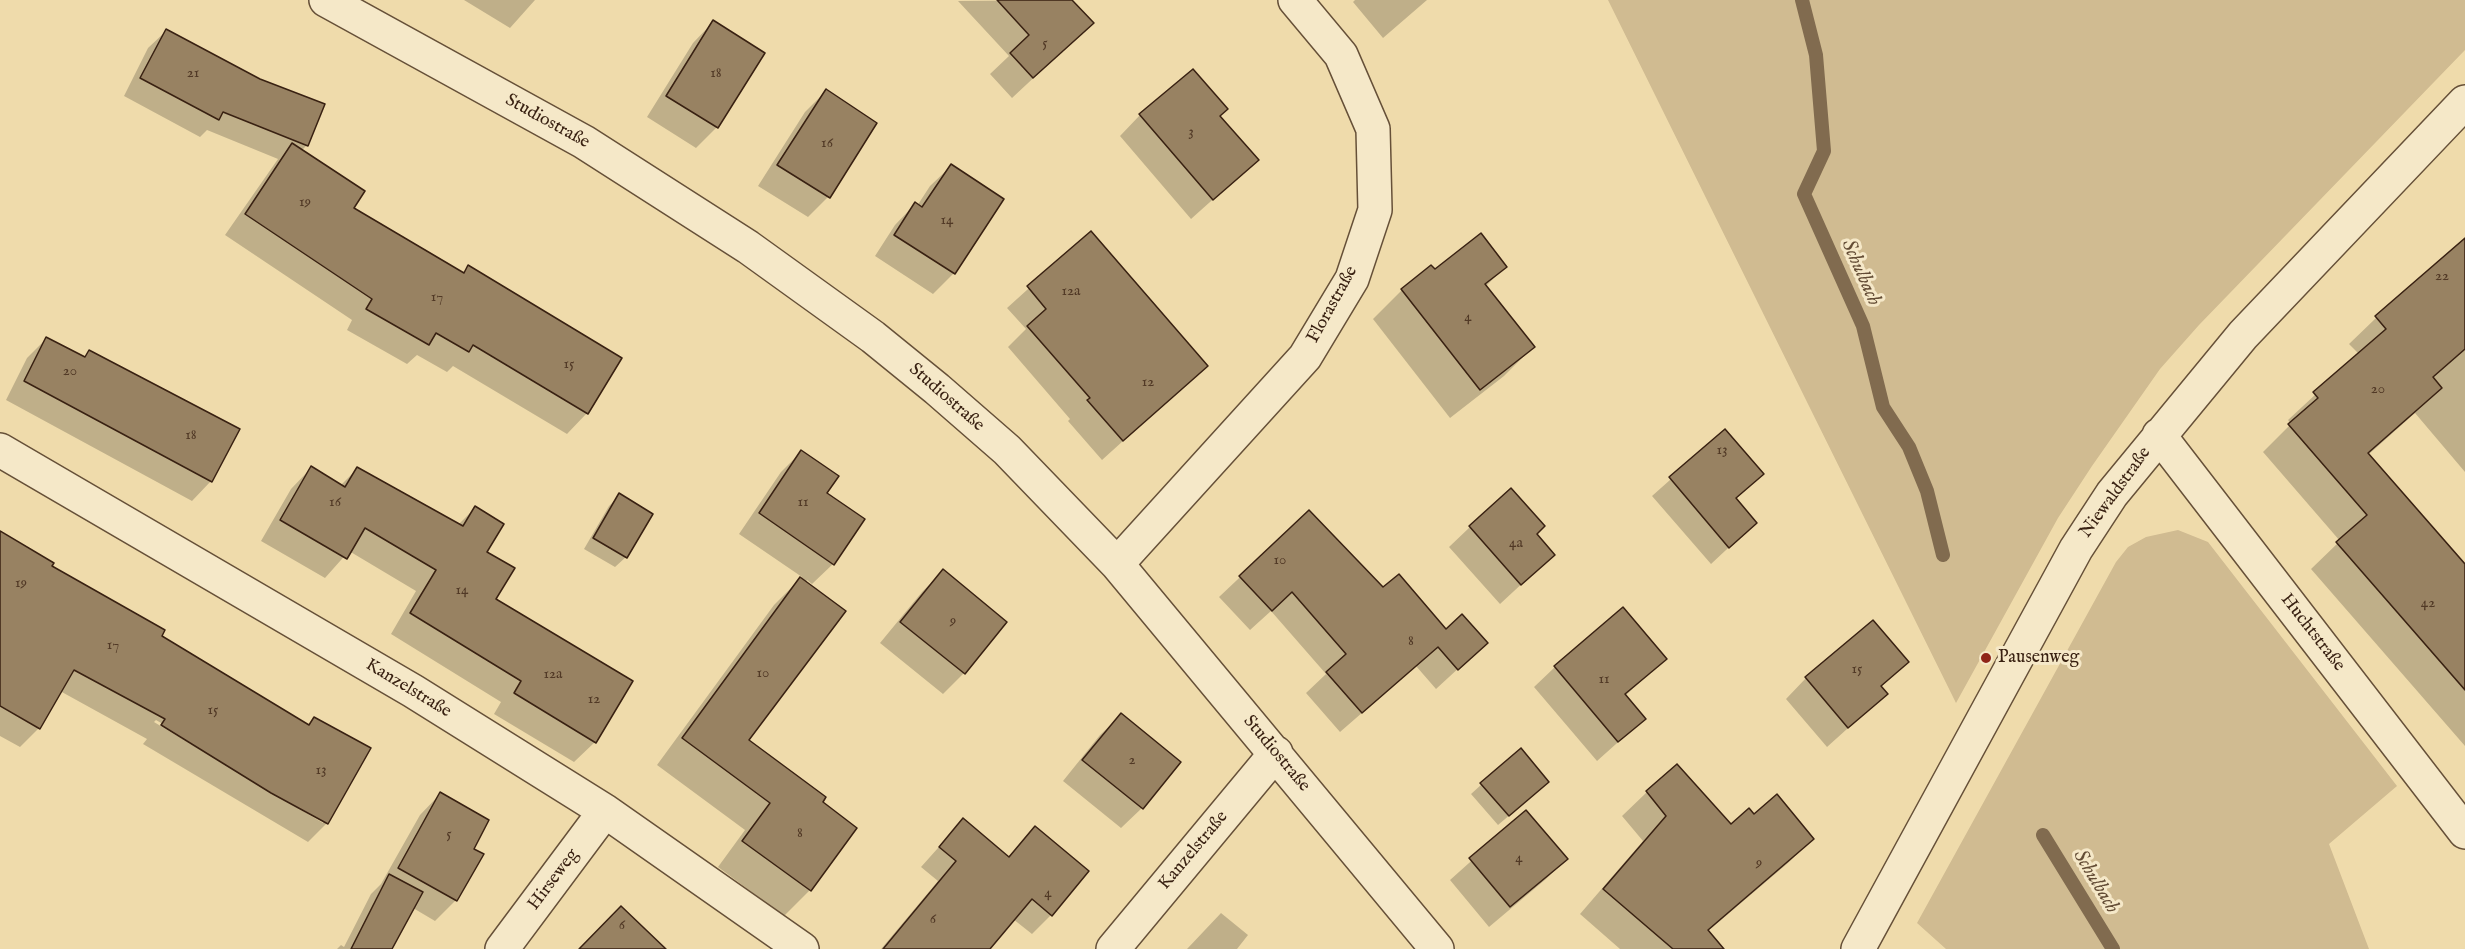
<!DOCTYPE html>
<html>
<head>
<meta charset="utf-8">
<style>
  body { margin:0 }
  canvas { display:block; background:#efdbab }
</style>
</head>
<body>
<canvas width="2465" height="949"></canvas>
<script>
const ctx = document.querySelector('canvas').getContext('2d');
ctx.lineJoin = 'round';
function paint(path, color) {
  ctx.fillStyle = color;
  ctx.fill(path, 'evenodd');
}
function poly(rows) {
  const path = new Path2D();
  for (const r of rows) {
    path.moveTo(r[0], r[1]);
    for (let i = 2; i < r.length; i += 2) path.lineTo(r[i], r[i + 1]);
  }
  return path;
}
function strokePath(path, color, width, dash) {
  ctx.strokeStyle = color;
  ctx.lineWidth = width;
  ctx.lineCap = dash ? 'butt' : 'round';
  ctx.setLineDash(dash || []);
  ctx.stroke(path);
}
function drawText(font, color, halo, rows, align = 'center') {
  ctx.font = font + ' "IM FELL English",serif';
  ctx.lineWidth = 6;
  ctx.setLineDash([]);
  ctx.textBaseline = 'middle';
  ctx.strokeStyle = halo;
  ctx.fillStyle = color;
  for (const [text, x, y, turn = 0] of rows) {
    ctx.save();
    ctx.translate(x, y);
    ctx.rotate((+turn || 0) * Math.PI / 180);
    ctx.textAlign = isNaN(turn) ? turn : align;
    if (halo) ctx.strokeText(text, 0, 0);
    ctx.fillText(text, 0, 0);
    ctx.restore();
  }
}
paint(poly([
  [1608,0,2465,0,2465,50,2199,325,2160,369,2092,466,2058,518,1956,703],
  [2178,530,2208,542,2397,786,2329,844,2369,949,1946,949,1917,923,2116,562,2128,547,2146,537]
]), '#d0bb91');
paint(poly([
  [464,0,535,0,510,28],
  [1071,0,1071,43,1012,98,990,74,1009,56,958,1],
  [1355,0,1427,0,1383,38,1353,2],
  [713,22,717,127,696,148,647,117,693,43],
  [166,31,260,80,323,105,306,146,301,151,351,208,461,274,469,266,587,413,567,434,453,366,447,372,417,355,407,364,347,330,352,320,225,235,278,159,207,130,200,137,124,96,148,48],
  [826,91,828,197,808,217,758,186,805,112],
  [1140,115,1219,116,1257,160,1191,219,1120,136],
  [951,166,1002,200,954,273,933,294,875,256,895,225,915,204,917,206,930,186],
  [1090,233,1206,366,1102,460,1068,421,1070,419,1008,347,1026,329,1007,308],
  [2465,239,2465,472,2415,413,2368,455,2465,567,2465,746,2311,569,2340,541,2263,452,2291,424,2288,420,2359,354,2349,344,2376,318],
  [1505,267,1486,286,1533,347,1504,376,1450,418,1373,319,1402,290,1435,271],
  [46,339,83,358,89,352,238,430,211,481,192,501,6,400,27,358],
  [1725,431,1762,474,1735,500,1755,523,1711,564,1652,496],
  [801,452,825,494,833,564,812,584,807,580,805,583,747,741,855,828,810,890,784,916,718,867,745,830,657,765,774,605,802,577,739,534,781,472],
  [311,468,340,486,357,469,458,525,475,508,494,600,595,742,574,762,494,714,501,702,391,634,416,591,349,551,325,578,261,541,291,489],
  [620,495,626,557,615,567,584,549,609,506],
  [1309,512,1383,589,1446,631,1486,643,1436,689,1416,666,1340,732,1306,693,1326,674,1271,611,1250,630,1219,597],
  [1470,527,1535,534,1553,555,1500,604,1449,547],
  [0,533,160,637,307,726,314,719,327,823,308,842,143,744,147,739,60,691,39,728,20,747,0,736],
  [156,720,323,820,323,823,154,722],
  [943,571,1005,622,964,673,943,694,880,643,922,592],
  [1873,622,1907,662,1880,688,1886,694,1827,747,1786,699,1806,678],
  [1665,659,1625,696,1644,719,1597,761,1534,687,1555,667],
  [1121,715,1142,808,1121,828,1063,781,1100,735],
  [1482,784,1537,792,1498,825,1471,794],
  [1647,792,1730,826,1754,816,1812,839,1788,863,1707,932,1722,949,1620,949,1580,914,1643,841,1622,816],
  [440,794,472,850,456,900,435,921,413,908,391,949,337,949,341,945,344,947,371,894,381,884,420,815],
  [1526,812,1566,859,1546,879,1489,927,1450,880],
  [963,820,1008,857,1035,828,1051,915,1032,934,1013,919,988,949,881,949,938,881,921,867],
  [1221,913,1248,935,1237,949,1187,949]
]), '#0003');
strokePath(poly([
  [1802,0,1816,55,1824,151,1804,194,1863,326,1883,407,1909,447,1927,491,1943,555],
  [2043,835,2113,949]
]), '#816b4f', 14);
const building = poly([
  [997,0,1072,0,1094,23,1033,78,1010,53,1029,35,997,0],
  [713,20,765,53,718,128,666,96,713,20],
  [166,29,260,79,325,104,308,146,223,112,219,120,140,78,166,29],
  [1193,69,1228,109,1220,116,1259,160,1213,200,1139,114,1193,69],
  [826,89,877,123,830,198,777,165,826,89],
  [292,143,365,191,354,208,464,273,468,265,622,358,588,414,473,345,469,352,436,333,429,345,366,309,372,299,245,214,292,143],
  [951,164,1004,199,955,274,894,235,915,202,922,207,951,164],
  [1091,231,1208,366,1123,441,1087,400,1090,398,1027,326,1046,309,1027,286,1091,231],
  [1481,233,1507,267,1485,284,1535,347,1480,390,1401,289,1431,265,1435,269,1481,233],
  [2465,238,2465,349,2433,377,2442,388,2368,453,2465,564,2465,690,2336,542,2367,515,2288,424,2318,398,2313,392,2386,329,2375,316,2465,238],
  [46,337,85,357,89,350,240,429,212,482,24,381,46,337],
  [1725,429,1764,474,1736,498,1757,523,1729,548,1669,477,1725,429],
  [801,450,839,476,827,493,865,519,834,565,759,513,801,450],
  [311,466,345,487,357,467,463,526,475,506,504,524,487,552,515,568,496,599,633,681,596,743,514,693,521,681,410,613,436,570,365,528,347,559,280,520,311,466],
  [1511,488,1545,526,1537,534,1555,555,1521,585,1469,526,1511,488],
  [619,493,653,514,627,558,593,538,619,493],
  [1309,510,1383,587,1399,574,1446,629,1462,614,1488,643,1458,670,1438,647,1362,713,1326,672,1346,654,1292,592,1272,611,1239,576,1309,510],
  [0,531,54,563,52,566,165,630,162,636,309,725,314,717,371,748,328,824,271,793,161,725,165,719,74,670,40,729,0,706,0,531],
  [943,569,1007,622,965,674,900,622,943,569],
  [800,577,846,611,749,740,826,797,823,802,857,828,811,891,742,841,770,803,682,738,800,577],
  [1623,607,1667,659,1625,694,1646,719,1618,742,1554,666,1623,607],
  [1873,620,1909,662,1881,686,1888,694,1848,728,1805,677,1873,620],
  [1121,713,1181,762,1143,809,1082,760,1121,713],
  [1521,748,1549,782,1509,816,1480,783,1521,748],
  [1677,764,1731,824,1749,808,1754,814,1777,794,1814,839,1708,930,1724,949,1673,949,1603,889,1666,816,1646,791,1677,764],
  [440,792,489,820,474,849,484,854,457,901,398,868,440,792],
  [1526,810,1568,859,1510,907,1469,858,1526,810],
  [963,818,1009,857,1035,826,1089,871,1052,916,1032,899,990,949,883,949,956,861,939,847,963,818],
  [389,874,423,892,392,949,351,949,389,874],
  [621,906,666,949,579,949,621,906]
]);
paint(building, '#988262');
strokePath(building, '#392112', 1.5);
const minor = poly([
  [326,0,584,142,748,247,873,337,937,389,1007,450,1117,564,1437,949],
  [2159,435,2465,832],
  [0,450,413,691,605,811,802,949],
  [1117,564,1305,357,1352,279,1375,210,1373,129,1341,55,1295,0],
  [502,949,605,811],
  [1113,949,1276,753],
  [1858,949,2076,549,2112,494,2243,335,2465,102]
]);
strokePath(minor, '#665038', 36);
strokePath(minor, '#f5e8c8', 33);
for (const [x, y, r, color] of [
  [1986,658,6,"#8f2418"]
]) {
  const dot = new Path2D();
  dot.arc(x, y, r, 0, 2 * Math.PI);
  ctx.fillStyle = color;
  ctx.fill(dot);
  strokePath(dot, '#f5e8c8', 2);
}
drawText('15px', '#513926', null, [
  ["5",1045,44],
  ["21",193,74],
  ["18",716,74],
  ["3",1191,133],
  ["16",827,144],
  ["19",305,203],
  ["14",947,221],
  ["22",2442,277],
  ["12a",1071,292],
  ["17",437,298],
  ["4",1468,318],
  ["15",569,365],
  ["20",70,372],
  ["12",1148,383],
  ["20",2378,390],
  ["18",191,436],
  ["13",1722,451],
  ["16",335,503],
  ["11",803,503],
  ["4a",1516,544],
  ["10",1280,561],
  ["19",21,584],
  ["14",462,591],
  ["42",2428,604],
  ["9",953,622],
  ["8",1411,642],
  ["17",113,646],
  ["15",1857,670],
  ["10",763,674],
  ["12a",553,675],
  ["11",1604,680],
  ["12",594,700],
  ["15",213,711],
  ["2",1132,761],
  ["13",321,771],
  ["8",800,834],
  ["5",449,835],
  ["4",1519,859],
  ["9",1759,864],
  ["4",1048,894],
  ["6",933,920],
  ["6",622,926]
]);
drawText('18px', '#392112', '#f5e8c8', [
  ["Studiostraße",547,122,29],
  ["Florastraße",1333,305,-61],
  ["Studiostraße",946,398,41],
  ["Niewaldstraße",2116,493,-54],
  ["Huchtstraße",2312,633,52],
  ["Kanzelstraße",408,689,31],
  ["Studiostraße",1276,754,50],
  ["Kanzelstraße",1194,851,-50],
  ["Hirseweg",554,880,-53]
]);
drawText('18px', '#392112', '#f5e8c8', [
  ["Pausenweg",1998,658]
], 'left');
drawText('italic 20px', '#634c35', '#f5e8c8', [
  ["Schulbach",1860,273,66],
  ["Schulbach",2095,882,59]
]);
</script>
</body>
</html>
